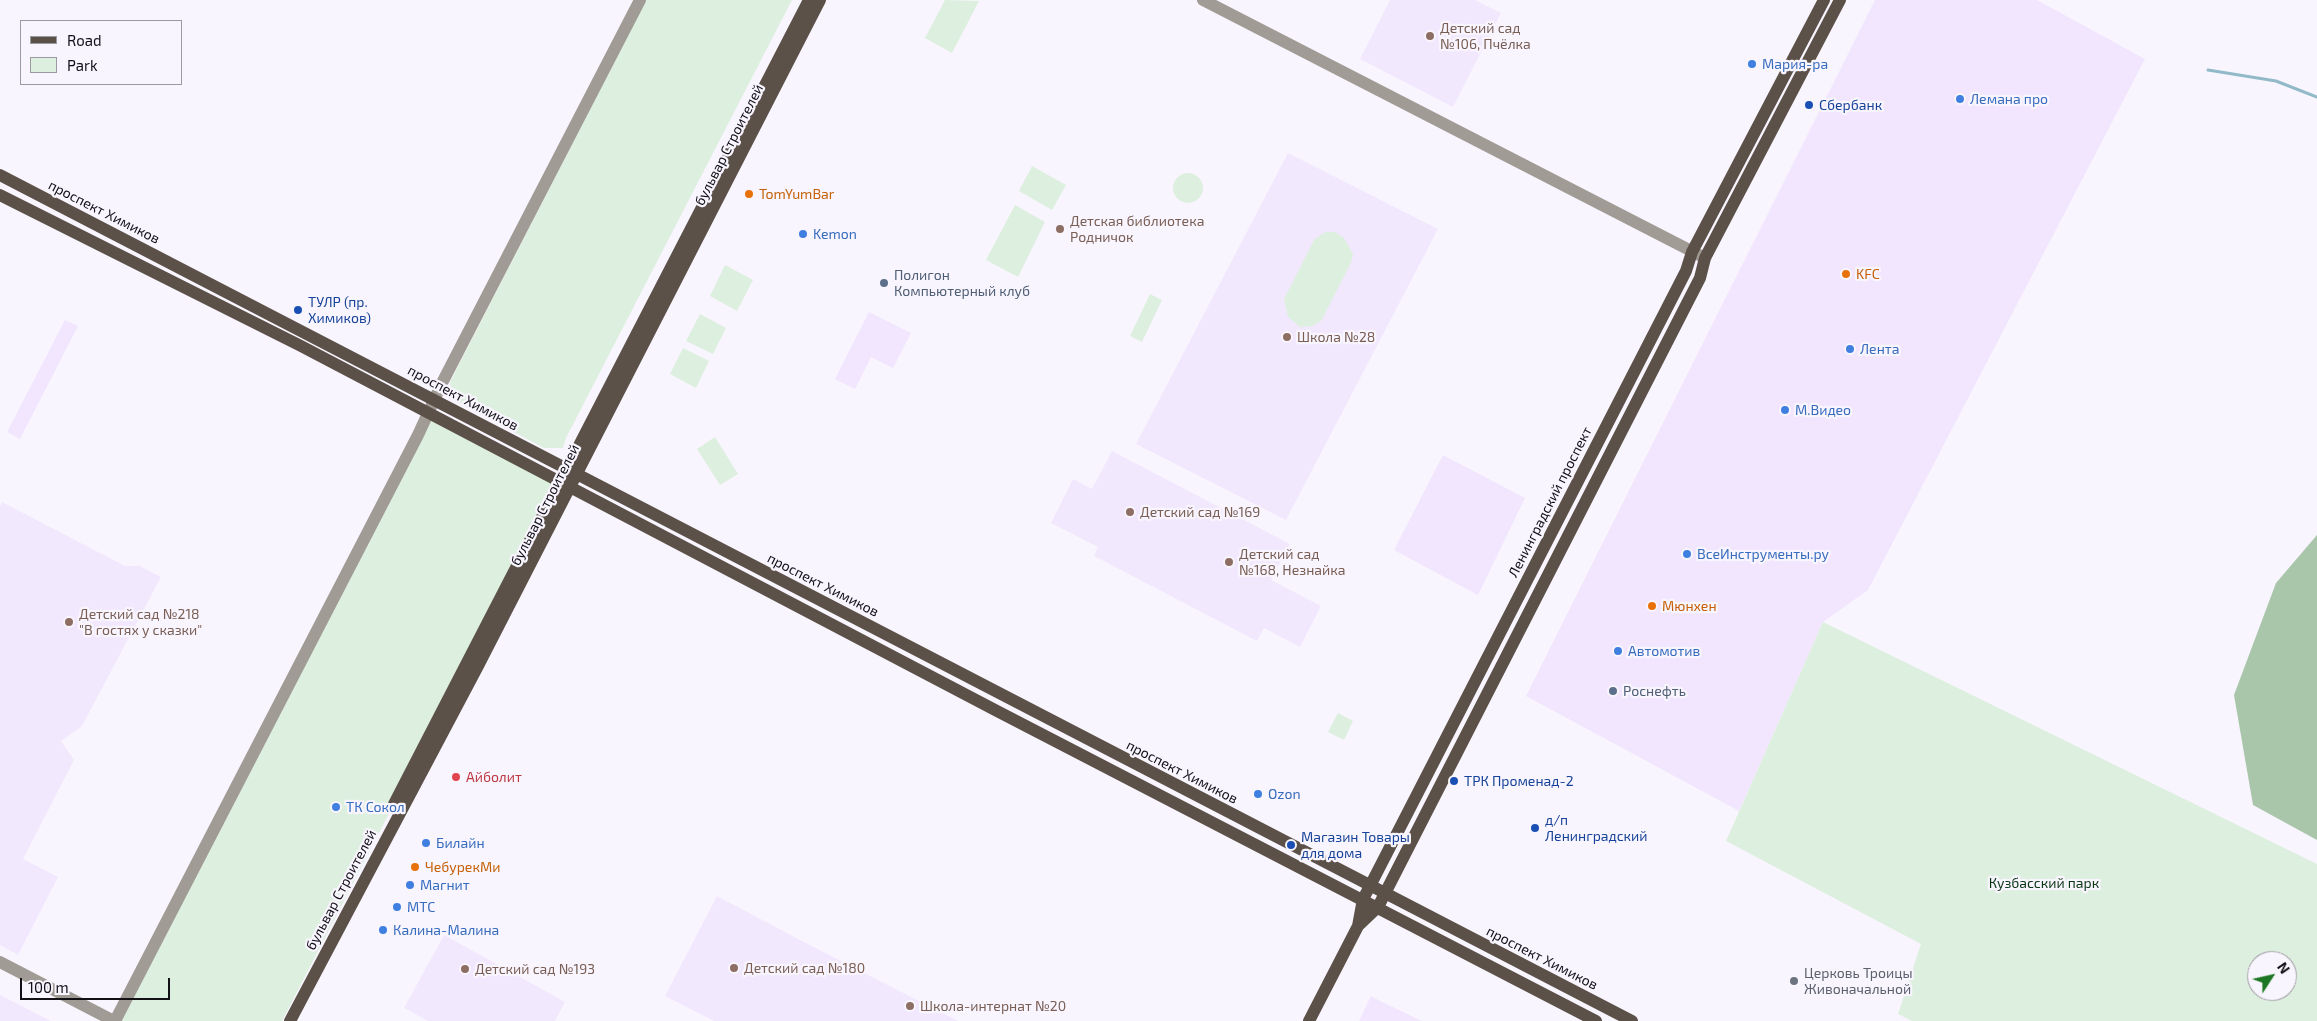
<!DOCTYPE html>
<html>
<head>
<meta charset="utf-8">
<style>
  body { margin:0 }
  #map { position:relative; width:2317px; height:1021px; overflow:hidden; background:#f9f5fe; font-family:"Exo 2",sans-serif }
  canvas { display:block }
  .legend { position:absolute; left:20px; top:20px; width:162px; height:65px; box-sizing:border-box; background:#f9f5fe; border:1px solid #9d99a1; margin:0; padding:6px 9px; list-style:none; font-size:15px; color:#120f15 }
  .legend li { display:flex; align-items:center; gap:10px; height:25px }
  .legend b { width:25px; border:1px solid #9d99a1 }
  .north { position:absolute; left:2247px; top:951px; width:50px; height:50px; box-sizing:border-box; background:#f9f5fe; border:1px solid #9d99a1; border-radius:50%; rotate:55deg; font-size:14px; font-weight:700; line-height:20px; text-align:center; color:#120f15 }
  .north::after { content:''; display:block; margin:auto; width:18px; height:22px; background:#1c7623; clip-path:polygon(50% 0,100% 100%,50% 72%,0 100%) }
  .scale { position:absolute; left:20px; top:978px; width:150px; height:22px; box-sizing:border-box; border:2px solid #120f15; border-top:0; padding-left:6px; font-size:15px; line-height:18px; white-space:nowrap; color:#120f15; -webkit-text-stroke:4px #f9f5fe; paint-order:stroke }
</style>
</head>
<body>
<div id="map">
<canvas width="2317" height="1021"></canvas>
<ul class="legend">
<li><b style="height:6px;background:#5b5148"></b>Road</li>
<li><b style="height:14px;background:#ddefde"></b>Park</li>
</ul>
<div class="north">N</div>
<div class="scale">100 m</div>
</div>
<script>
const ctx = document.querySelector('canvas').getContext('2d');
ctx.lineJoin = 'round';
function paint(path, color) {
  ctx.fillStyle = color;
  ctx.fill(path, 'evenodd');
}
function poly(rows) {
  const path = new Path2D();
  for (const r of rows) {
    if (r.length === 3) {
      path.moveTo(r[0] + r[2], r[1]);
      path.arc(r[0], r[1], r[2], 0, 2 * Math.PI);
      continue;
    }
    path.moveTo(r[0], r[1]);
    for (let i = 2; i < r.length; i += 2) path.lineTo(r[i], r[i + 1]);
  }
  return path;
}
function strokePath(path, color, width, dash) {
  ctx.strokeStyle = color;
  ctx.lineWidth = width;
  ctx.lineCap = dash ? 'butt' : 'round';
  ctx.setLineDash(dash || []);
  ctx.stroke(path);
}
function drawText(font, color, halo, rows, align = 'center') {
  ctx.font = font + ' "Exo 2",sans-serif';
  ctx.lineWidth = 4.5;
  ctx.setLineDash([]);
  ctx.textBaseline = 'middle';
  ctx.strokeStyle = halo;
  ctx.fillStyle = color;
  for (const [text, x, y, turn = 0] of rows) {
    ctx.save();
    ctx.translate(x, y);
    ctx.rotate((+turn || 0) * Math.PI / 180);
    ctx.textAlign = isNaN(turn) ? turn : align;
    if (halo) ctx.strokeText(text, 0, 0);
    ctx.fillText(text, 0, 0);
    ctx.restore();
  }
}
paint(poly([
  [1875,0,2037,0,2145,59,1868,590,1823,622,1739,811,1526,696],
  [869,312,911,333,893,368,871,357,855,389,835,379],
  [65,320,78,326,20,439,7,432],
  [1443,455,1525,498,1478,595,1394,550],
  [1371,996,1382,1002,1422,1021,1359,1021]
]), '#f1e6fd');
paint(poly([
  [1390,0,1475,0,1501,13,1453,107,1360,59],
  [1288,153,1438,229,1286,520,1136,444],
  [1112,451,1290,544,1271,580,1321,606,1300,647,1264,628,1257,641,1094,556,1098,547,1051,523,1073,479,1092,489],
  [2,502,125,566,140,566,161,577,82,726,61,741,74,760,23,859,58,877,18,955,0,945,0,507],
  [717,896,802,941,958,1021,714,1021,665,996],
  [444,935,565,1002,555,1021,428,1021,404,1008],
  [0,995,51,1021,0,1021]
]), '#f2e8fd');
paint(poly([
  [646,0,792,0,566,438,563,448,544,448,461,404,452,394,450,382],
  [945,0,979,1,952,53,925,38],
  [1032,166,1066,185,1052,210,1019,191],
  [1188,188,15],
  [1015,205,1045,222,1018,277,986,260],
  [1325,232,1335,232,1344,238,1353,254,1351,263,1321,321,1312,326,1300,327,1288,317,1284,299,1314,240],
  [725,265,753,280,737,311,710,296],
  [1150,294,1162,300,1142,342,1130,336],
  [700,314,726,328,713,354,686,341],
  [683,348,709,361,696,388,670,374],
  [427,412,560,482,282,1021,115,1021],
  [715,437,738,474,720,485,697,449],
  [1823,622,2317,864,2317,1021,1912,1021,1898,1014,1921,944,1726,841],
  [2257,961,2287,961,2287,991,2257,991],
  [1338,713,1353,721,1344,740,1328,732]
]), '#ddefde');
paint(poly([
  [2317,535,2317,840,2253,805,2234,695,2276,583]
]), '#a9c5aa');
strokePath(poly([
  [2208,70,2276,81,2317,97]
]), '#91b9c8', 3);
strokePath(poly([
  [1203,0,1705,258],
  [0,962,114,1021],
  [115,1021,418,435,442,383,640,0]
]), '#a19b96', 12);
strokePath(poly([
  [0,175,1632,1021],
  [0,195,301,346,997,711,1596,1021],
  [393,806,809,0],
  [1358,926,1378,907,1700,278,1705,258,1840,0],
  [290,1021,478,666,820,0],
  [1309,1021,1358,926,1363,899,1370,886,1686,271,1692,252,1824,0]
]), '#5b5148', 12);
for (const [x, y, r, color] of [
  [1430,36,5,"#8d6e63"],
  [1752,64,5,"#3f7fe0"],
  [1960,99,5,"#3f7fe0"],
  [1809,105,5,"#1a4fb4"],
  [749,194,5,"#e8710a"],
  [1060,229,5,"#8d6e63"],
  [803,234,5,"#3f7fe0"],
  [1846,274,5,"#e8710a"],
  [884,283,5,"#5c6f8a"],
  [298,310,5,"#1a4fb4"],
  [1287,337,5,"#8d6e63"],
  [1850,349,5,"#3f7fe0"],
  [1785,410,5,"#3f7fe0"],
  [1130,512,5,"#8d6e63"],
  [1687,554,5,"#3f7fe0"],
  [1229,562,5,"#8d6e63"],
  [1652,606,5,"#e8710a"],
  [69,622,5,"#8d6e63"],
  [1618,651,5,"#3f7fe0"],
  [1613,691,5,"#5c6f8a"],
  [456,777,5,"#e0444e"],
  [1454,781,5,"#1a4fb4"],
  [1258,794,5,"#3f7fe0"],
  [336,807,5,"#3f7fe0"],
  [1535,828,5,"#1a4fb4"],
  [426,843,5,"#3f7fe0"],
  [1291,845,5,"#1a4fb4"],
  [415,867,5,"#e8710a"],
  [410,885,5,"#3f7fe0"],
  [397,907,5,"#3f7fe0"],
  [383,930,5,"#3f7fe0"],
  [734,968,5,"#8d6e63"],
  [465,969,5,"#8d6e63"],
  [1794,981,5,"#6b7280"],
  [910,1006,5,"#8d6e63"]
]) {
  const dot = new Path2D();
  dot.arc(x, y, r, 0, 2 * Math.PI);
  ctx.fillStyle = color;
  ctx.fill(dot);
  strokePath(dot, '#f9f5fe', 2);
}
drawText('14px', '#785e54', '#f9f5fe', [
  ["Детский сад",1440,28],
  ["№106, Пчёлка",1440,44],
  ["Детская библиотека",1070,221],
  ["Родничок",1070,237],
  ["Школа №28",1297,337],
  ["Детский сад №169",1140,512],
  ["Детский сад",1239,554],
  ["№168, Незнайка",1239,570],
  ["Детский сад №218",79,614],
  ["\"В гостях у сказки\"",79,630],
  ["Детский сад №180",744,968],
  ["Детский сад №193",475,969],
  ["Школа-интернат №20",920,1006]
], 'left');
drawText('14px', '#366cbe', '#f9f5fe', [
  ["Мария-ра",1762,64],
  ["Лемана про",1970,99],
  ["Kemon",813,234],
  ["Лента",1860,349],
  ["М.Видео",1795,410],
  ["ВсеИнструменты.ру",1697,554],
  ["Автомотив",1628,651],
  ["Ozon",1268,794],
  ["ТК Сокол",346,807],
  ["Билайн",436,843],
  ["Магнит",420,885],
  ["МТС",407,907],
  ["Калина-Малина",393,930]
], 'left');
drawText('14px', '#164399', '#f9f5fe', [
  ["Сбербанк",1819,105],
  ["ТУЛР (пр.",308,302],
  ["Химиков)",308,318],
  ["ТРК Променад-2",1464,781],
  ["д/п",1545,820],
  ["Ленинградский",1545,836],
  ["Магазин Товары",1301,837],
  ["для дома",1301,853]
], 'left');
drawText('14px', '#120f15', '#f9f5fe', [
  ["бульвар Строителей",729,145,-63],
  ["проспект Химиков",104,212,27],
  ["проспект Химиков",463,398,28],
  ["Ленинградский проспект",1550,502,-63],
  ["бульвар Строителей",545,505,-63],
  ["проспект Химиков",823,585,27],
  ["проспект Химиков",1182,772,27],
  ["бульвар Строителей",341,890,-62],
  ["проспект Химиков",1542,958,27]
]);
drawText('14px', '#c56008', '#f9f5fe', [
  ["TomYumBar",759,194],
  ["KFC",1856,274],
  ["Мюнхен",1662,606],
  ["ЧебурекМи",425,867]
], 'left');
drawText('14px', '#4e5e75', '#f9f5fe', [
  ["Полигон",894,275],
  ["Компьютерный клуб",894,291],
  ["Роснефть",1623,691]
], 'left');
drawText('14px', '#be3a42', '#f9f5fe', [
  ["Айболит",466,777]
], 'left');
drawText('14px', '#093613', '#f9f5fe', [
  ["Кузбасский парк",2044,883]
]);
drawText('14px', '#5b616d', '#f9f5fe', [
  ["Церковь Троицы",1804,973],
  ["Живоначальной",1804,989]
], 'left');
</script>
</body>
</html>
